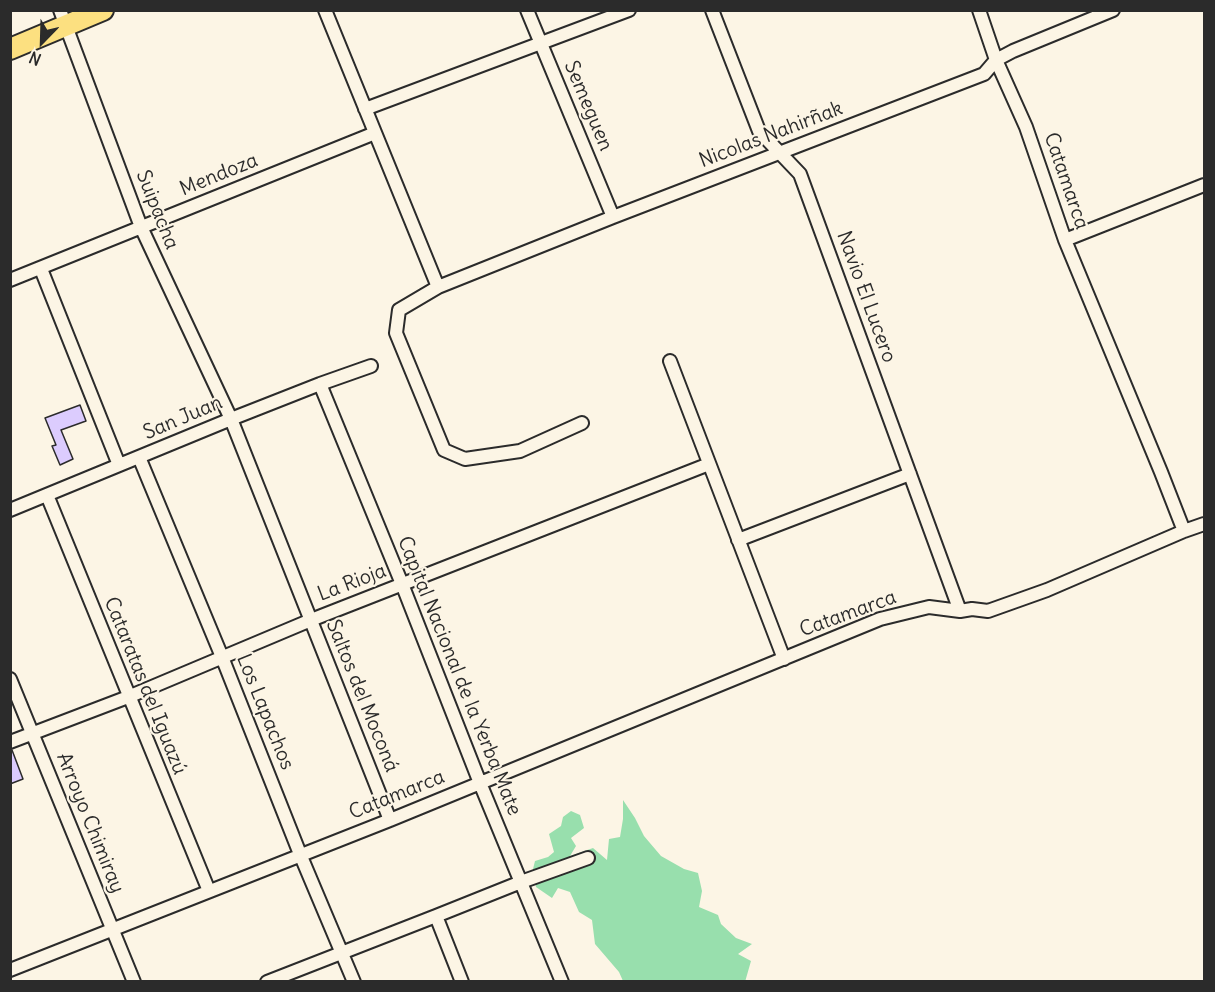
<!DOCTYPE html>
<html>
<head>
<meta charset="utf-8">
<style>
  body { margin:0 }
  #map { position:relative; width:1215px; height:992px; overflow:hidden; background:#fcf5e5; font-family:Delius,sans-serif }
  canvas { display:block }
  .frame { position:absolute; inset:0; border:12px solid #2b2b2b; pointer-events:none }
  .north { position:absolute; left:12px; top:12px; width:60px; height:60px; -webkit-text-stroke:4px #fcf5e5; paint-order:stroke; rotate:203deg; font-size:16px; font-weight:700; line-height:24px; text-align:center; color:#2b2b2b }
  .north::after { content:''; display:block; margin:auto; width:21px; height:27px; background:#2b2b2b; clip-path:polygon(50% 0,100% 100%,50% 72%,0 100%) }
</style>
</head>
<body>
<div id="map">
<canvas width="1215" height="992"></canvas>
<div class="frame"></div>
<div class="north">N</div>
</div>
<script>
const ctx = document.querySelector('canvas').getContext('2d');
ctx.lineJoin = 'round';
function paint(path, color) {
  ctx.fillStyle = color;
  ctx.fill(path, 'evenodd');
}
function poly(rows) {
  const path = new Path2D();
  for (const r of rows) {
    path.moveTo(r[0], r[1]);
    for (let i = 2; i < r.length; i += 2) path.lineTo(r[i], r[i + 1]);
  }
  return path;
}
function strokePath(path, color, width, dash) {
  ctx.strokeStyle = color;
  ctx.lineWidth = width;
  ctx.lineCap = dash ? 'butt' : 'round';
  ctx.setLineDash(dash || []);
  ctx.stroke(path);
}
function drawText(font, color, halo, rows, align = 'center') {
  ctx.font = font + ' Delius,sans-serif';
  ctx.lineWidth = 4.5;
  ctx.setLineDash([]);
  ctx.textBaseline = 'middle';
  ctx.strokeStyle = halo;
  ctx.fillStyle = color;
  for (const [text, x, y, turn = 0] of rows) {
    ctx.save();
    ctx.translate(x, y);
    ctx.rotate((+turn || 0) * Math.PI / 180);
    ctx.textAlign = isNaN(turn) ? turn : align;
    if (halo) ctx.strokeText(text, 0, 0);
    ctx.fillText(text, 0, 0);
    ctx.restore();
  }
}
paint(poly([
  [623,800,635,818,644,836,661,856,684,869,698,873,702,891,699,907,718,915,721,924,736,938,752,944,738,954,751,961,745,982,623,981,619,972,595,944,592,920,579,912,570,892,558,888,552,898,536,887,533,869,535,861,548,857,554,852,549,834,561,826,563,817,571,811,580,815,584,828,571,838,576,846,570,856,593,848,607,860,609,839,620,837,623,819]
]), '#98dfad');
const building = poly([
  [80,405,86,421,61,430,73,459,60,465,52,446,56,445,45,418,80,405],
  [10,750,12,750,23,779,10,784,10,750]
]);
paint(building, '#dcccfe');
strokePath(building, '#2b2b2b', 1.5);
const minor = poly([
  [60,10,141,227,231,419,390,820],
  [325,10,438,287],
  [527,10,613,217],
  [712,10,759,131,800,174,960,611],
  [365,109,629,10],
  [1065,240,1204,185],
  [41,269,119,465],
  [10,280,375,133],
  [670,361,784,659],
  [320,384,402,584,480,783,562,982],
  [582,423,520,451,465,459,444,450,396,333,399,310,438,287,613,217,984,74,996,60,1013,51,1113,10],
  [139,457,222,657,300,854,354,982],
  [47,495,209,891],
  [10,510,231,419,320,384,371,366],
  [1184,531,1204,524],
  [738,540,910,474],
  [10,679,134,982],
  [10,742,128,697,311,620,709,464],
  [436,916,462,982],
  [10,970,390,820,880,619,929,607,960,611,972,609,988,611,1047,590,1184,531,1161,472,1065,240,1026,127,996,60,979,10],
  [267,982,436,916,521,882,588,858]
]);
const primary = poly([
  [10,49,103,10]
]);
strokePath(minor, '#2b2b2b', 16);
strokePath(primary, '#2b2b2b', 24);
strokePath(minor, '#fcf5e5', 12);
strokePath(primary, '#fce080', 20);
drawText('20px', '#2b2b2b', '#fcf5e5', [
  ["Semeguen",588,106,67],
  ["Nicolas Nahirñak",771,135,-21],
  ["Mendoza",219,175,-22],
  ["Catamarca",1066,181,71],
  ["Suipacha",157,210,68],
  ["Navio El Lucero",866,297,70],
  ["San Juan",183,418,-23],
  ["La Rioja",352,583,-21],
  ["Catamarca",848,614,-20],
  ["Capital Nacional de la Yerba Mate",459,676,68],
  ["Cataratas del Iguazú",145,686,68],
  ["Saltos del Moconá",362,696,68],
  ["Los Lapachos",265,712,68],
  ["Catamarca",397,795,-22],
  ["Arroyo Chimiray",90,823,68]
]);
</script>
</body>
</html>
